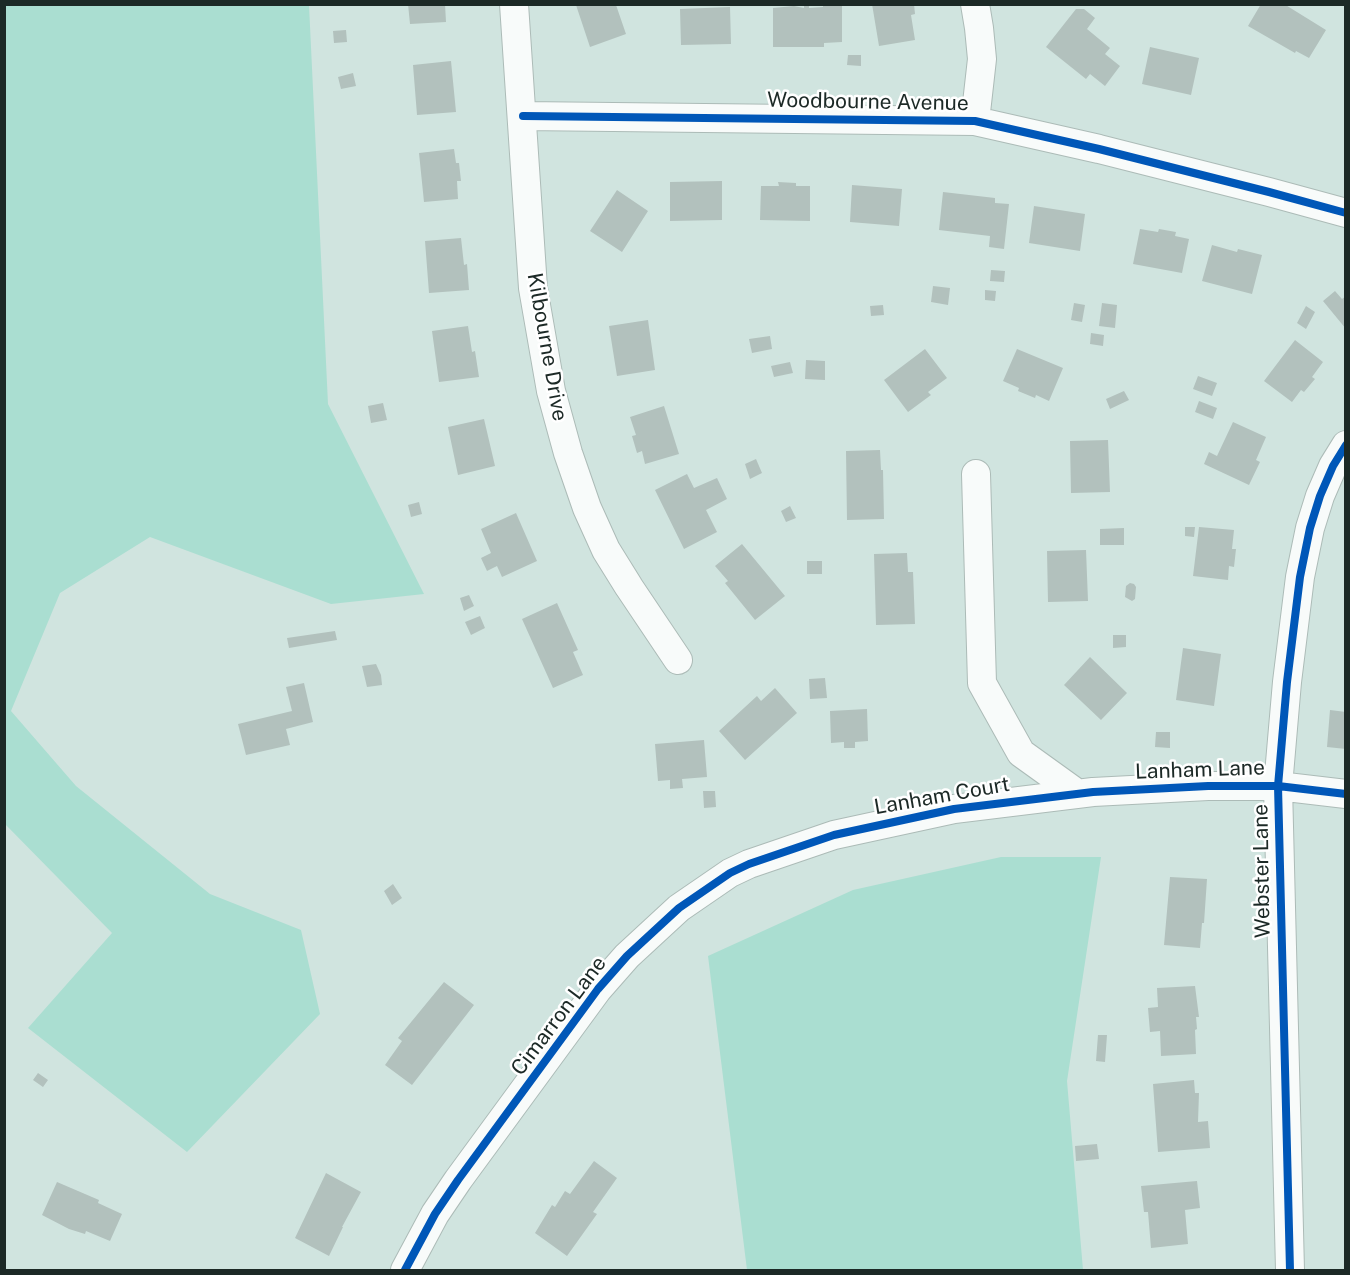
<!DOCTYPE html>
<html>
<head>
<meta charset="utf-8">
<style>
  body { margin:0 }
  #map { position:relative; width:1350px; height:1275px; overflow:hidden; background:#d0e4df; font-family:"Public Sans",sans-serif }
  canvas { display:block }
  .frame { position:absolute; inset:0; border:6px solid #1c2926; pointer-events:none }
</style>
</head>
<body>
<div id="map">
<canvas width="1350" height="1275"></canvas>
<div class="frame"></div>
</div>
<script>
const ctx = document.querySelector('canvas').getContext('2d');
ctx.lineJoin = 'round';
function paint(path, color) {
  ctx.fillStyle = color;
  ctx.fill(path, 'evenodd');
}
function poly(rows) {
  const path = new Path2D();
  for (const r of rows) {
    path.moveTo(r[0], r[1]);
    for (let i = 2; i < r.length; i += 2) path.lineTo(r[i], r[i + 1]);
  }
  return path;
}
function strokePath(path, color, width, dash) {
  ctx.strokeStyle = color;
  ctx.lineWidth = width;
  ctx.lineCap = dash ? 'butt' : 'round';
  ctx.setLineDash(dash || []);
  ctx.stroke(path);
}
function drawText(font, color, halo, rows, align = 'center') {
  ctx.font = font + ' "Public Sans",sans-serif';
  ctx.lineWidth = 5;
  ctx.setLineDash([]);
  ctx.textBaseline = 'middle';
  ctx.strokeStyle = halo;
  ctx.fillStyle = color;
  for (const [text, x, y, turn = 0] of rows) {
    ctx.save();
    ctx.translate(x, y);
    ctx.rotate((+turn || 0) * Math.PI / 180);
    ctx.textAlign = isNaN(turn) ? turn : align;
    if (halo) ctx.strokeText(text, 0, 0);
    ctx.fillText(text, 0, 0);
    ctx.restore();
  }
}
paint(poly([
  [5,4,309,5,328,404,424,594,331,604,150,537,60,593,11,711,76,786,210,894,301,930,320,1014,187,1152,28,1028,112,933,5,824],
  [1001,857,1101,857,1067,1081,1083,1270,747,1270,708,956,853,890]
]), '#aaded1');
paint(poly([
  [408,4,445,4,446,22,410,24],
  [823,4,842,4,842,42,824,43,824,47,773,47,773,8,794,6,804,8,804,6,809,6,809,8,823,7],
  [872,4,914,4,915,14,911,15,915,40,879,46],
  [1261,4,1284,4,1326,30,1309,58,1296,51,1295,53,1248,26],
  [576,5,616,5,626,34,590,47],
  [730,7,731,44,681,45,680,9],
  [1076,9,1084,9,1095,18,1087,29,1110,48,1105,54,1120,66,1105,86,1090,74,1086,79,1046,47],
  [346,30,347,42,334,43,333,31],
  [1150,47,1199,58,1191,95,1142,84],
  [848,55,861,55,861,66,847,65],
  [451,61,456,112,417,115,413,65],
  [353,73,356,86,341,89,338,77],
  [454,149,456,163,459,163,461,181,457,181,458,199,424,202,419,153],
  [722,181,722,220,670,221,670,182],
  [778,182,796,183,796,186,810,186,810,221,760,220,761,186,779,186],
  [852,185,902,189,899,226,850,222],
  [617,190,648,211,622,252,590,231],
  [943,192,995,198,995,203,1009,204,1004,249,989,247,990,236,939,230],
  [1034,206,1085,214,1080,251,1029,243],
  [1140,229,1158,232,1159,229,1176,232,1175,236,1189,239,1182,273,1133,264],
  [461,238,464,265,467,264,469,290,429,293,425,241],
  [1212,245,1237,252,1238,249,1262,255,1252,294,1202,281],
  [991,270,1005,271,1004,282,990,281],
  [933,286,950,288,948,305,931,302],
  [985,290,996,291,995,301,985,300],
  [1335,291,1342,299,1346,296,1346,329,1323,301],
  [1074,303,1085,305,1082,322,1071,320],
  [1102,303,1117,305,1115,328,1099,326],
  [883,305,884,315,871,316,870,306],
  [1306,306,1315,312,1306,329,1297,323],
  [648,320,655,370,617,376,609,326],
  [468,326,472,352,475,351,479,377,439,382,432,331],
  [1091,333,1104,335,1103,346,1090,344],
  [770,336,772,349,752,353,749,339],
  [1295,340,1323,362,1312,377,1315,379,1304,392,1301,390,1292,402,1264,381],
  [925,349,947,378,928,392,931,395,908,412,884,380],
  [1017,349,1063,368,1049,401,1036,395,1035,398,1018,391,1019,388,1003,381],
  [806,360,825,361,825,380,805,379],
  [790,362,793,373,774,377,771,366],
  [1198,376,1217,383,1212,396,1193,389],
  [1124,391,1129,400,1110,409,1106,399],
  [1199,401,1217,408,1213,419,1195,412],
  [383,403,387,420,371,423,368,406],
  [664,406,679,454,645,464,642,451,637,453,632,436,636,435,630,417],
  [484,419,495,466,458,475,448,427],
  [1233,422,1266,437,1256,460,1260,462,1249,485,1204,464,1209,452,1217,456],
  [1108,440,1110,492,1071,493,1070,441],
  [880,450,881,470,883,470,884,519,847,520,846,451],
  [756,459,762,473,750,479,745,464],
  [687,474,694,488,717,478,727,499,706,510,717,532,684,549,655,490],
  [419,502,422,514,411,517,408,505],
  [790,506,796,518,786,522,781,511],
  [516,513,537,561,502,577,497,566,487,571,481,558,491,553,481,529],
  [1185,527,1195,527,1194,537,1185,536],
  [1199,527,1234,530,1232,549,1236,549,1234,567,1229,566,1228,580,1193,576],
  [1124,528,1124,545,1100,545,1100,529],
  [742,544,785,596,755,620,725,583,728,581,715,566],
  [1086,550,1088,601,1048,602,1047,551],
  [907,553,908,572,913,572,915,624,876,625,874,554],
  [807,561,822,561,822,574,807,574],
  [1130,583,1134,584,1136,587,1135,599,1132,601,1125,597,1126,586],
  [469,595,474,606,464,611,460,598],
  [557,603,578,650,573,652,583,675,553,688,522,619],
  [480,616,485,628,471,635,465,622],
  [335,631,337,640,289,648,287,638],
  [1113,635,1126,635,1126,647,1113,648],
  [1183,648,1221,654,1214,706,1176,700],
  [1090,657,1127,693,1101,720,1064,685],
  [376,664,381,675,382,685,367,687,362,666],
  [825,678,827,698,810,699,809,679],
  [304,683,313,722,286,729,290,745,246,755,238,724,292,711,286,687],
  [775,688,797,713,745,760,719,731,757,696,761,701],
  [867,709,868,741,855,742,855,748,844,748,844,742,831,743,830,711],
  [1330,710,1346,712,1346,749,1327,747],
  [1156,732,1170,732,1170,748,1155,747],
  [704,740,707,777,682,779,683,788,670,789,670,780,658,781,655,744],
  [703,791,715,791,716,807,704,808],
  [1170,877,1207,879,1204,923,1202,923,1200,948,1164,945],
  [393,884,402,898,392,905,384,891],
  [444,982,474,1005,412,1085,385,1065,402,1041,398,1038],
  [1195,986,1199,1017,1196,1017,1197,1029,1195,1030,1196,1054,1161,1056,1160,1031,1150,1032,1148,1008,1158,1007,1157,988],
  [1098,1035,1107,1035,1105,1062,1096,1061],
  [38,1073,48,1080,43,1087,33,1080],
  [1194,1080,1195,1093,1199,1093,1198,1122,1208,1121,1210,1148,1158,1152,1153,1084],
  [1097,1144,1099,1159,1076,1161,1075,1146],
  [594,1161,617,1178,593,1212,597,1214,567,1256,535,1233,552,1205,555,1207,565,1191,570,1194],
  [326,1173,361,1192,342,1227,343,1227,329,1256,295,1238],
  [1197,1181,1200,1208,1185,1210,1188,1244,1151,1248,1148,1212,1144,1212,1141,1186],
  [57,1182,99,1200,98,1203,122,1214,110,1241,86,1231,85,1234,69,1229,42,1215]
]), '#b2c1bd');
const minor = poly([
  [514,4,533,288,551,391,568,453,587,508,606,550,629,587,678,660],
  [975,4,979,28,982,59,975,121],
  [523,116,975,121,1099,149,1269,192,1346,213],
  [976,474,982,683,1021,753,1078,794],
  [405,1270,435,1214,458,1180,598,989,627,956,679,908,730,873,749,864,834,835,954,809,1093,792,1208,786,1278,786,1346,794],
  [1290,1270,1278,786,1287,682,1300,577,1310,528,1320,496,1333,466,1346,445]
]);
strokePath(minor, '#acbbb7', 30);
strokePath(minor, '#f8fbfa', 28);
strokePath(poly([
  [523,116,975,121,1099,149,1269,192,1346,213],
  [405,1270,435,1214,458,1180,598,989,627,956,679,908,730,873,749,864,834,835,954,809,1093,792,1208,786,1278,786,1346,794],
  [1290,1270,1278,786,1287,682,1300,577,1310,528,1320,496,1333,466,1346,445]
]), '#0057b8', 8);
drawText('21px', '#1c2926', '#fff', [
  ["Woodbourne Avenue",868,102,1],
  ["Kilbourne Drive",547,347,80],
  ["Lanham Lane",1200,770,-2],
  ["Lanham Court",942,796,-10],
  ["Webster Lane",1262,871,-91],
  ["Cimarron Lane",559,1016,-53]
]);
</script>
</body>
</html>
